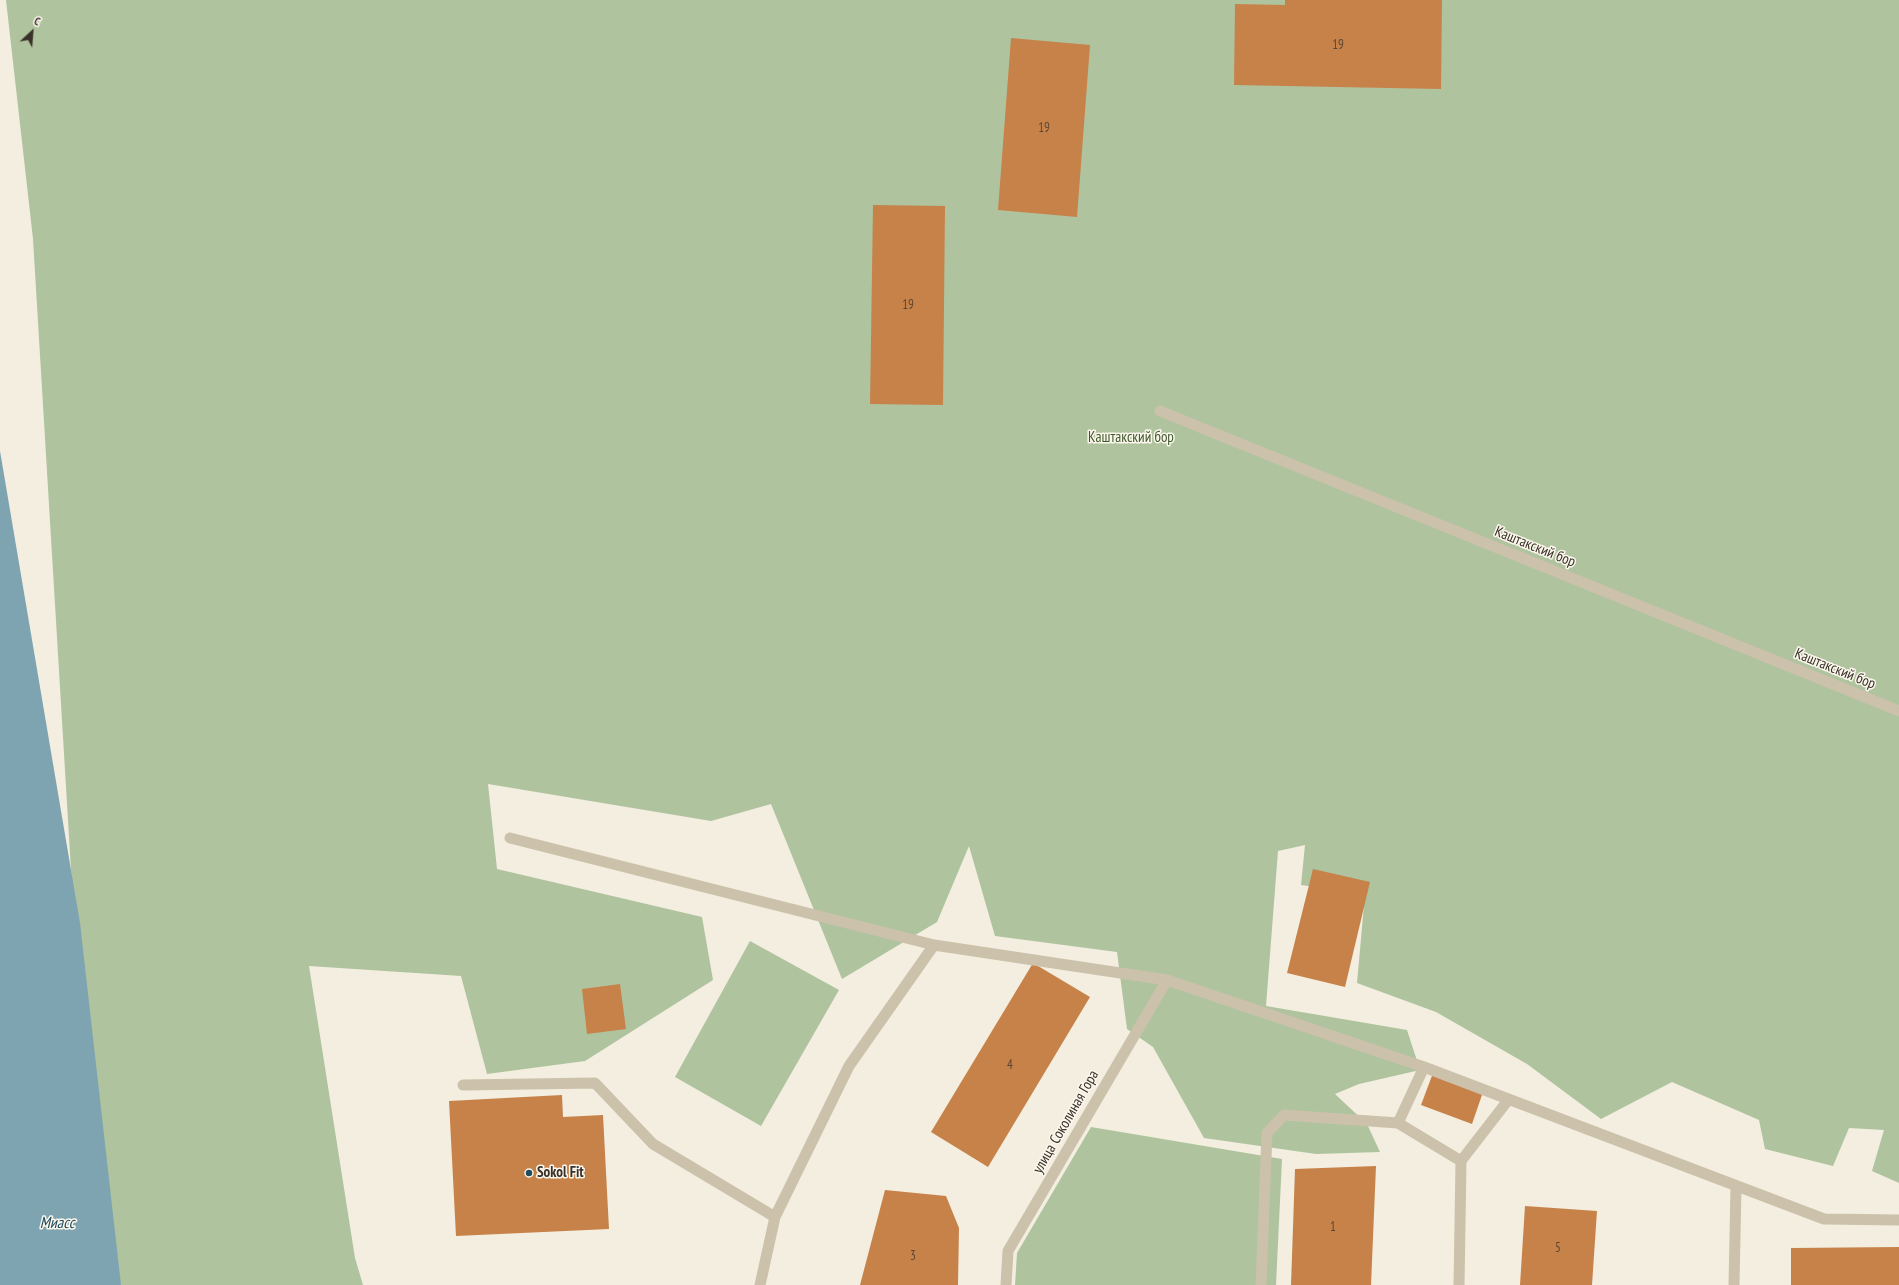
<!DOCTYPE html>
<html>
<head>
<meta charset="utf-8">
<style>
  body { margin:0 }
  #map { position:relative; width:1899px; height:1285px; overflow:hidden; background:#f3eedf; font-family:"PT Sans Narrow",sans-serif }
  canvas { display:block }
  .north { position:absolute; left:12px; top:12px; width:40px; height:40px; -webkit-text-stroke:3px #fbf7ec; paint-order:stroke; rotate:26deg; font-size:11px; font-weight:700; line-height:16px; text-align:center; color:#3a322a }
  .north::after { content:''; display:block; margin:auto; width:14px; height:18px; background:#3a322a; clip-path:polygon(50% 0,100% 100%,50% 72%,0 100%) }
</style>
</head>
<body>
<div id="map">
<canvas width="1899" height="1285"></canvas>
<div class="north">С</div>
</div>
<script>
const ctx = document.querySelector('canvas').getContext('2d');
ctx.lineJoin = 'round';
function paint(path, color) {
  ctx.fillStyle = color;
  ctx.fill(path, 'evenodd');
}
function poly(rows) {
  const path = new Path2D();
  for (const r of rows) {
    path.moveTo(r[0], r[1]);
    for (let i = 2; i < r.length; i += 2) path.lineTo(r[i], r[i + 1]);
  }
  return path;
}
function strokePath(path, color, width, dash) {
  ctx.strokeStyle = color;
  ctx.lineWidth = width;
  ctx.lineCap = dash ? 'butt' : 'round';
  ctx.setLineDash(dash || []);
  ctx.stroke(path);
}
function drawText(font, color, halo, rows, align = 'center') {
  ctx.font = font + ' "PT Sans Narrow",sans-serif';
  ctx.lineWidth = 3;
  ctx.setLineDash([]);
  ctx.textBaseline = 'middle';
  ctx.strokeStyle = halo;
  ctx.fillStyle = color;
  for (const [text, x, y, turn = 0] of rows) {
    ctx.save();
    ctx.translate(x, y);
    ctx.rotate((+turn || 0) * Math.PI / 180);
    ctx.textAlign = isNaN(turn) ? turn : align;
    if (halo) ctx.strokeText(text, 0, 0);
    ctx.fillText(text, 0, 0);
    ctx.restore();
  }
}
paint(poly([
  [6,0,1899,0,1899,1183,1872,1171,1884,1130,1849,1128,1833,1166,1765,1149,1759,1120,1672,1082,1601,1119,1527,1064,1436,1012,1357,983,1365,894,1301,885,1305,845,1278,851,1266,1006,1407,1030,1420,1070,1359,1084,1335,1094,1367,1124,1380,1152,1316,1154,1204,1138,1153,1047,1127,1029,1117,952,995,936,969,846,937,922,842,979,771,804,711,821,488,784,497,869,702,917,713,980,585,1061,487,1074,461,976,309,966,355,1258,363,1285,96,1285,33,239],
  [750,941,839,990,761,1126,675,1077],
  [1091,1127,1282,1159,1276,1285,1015,1285,1017,1253]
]), '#afc39f');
paint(poly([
  [0,451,80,923,121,1285,0,1285]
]), '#7ea4b1');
paint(poly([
  [1285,0,1442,0,1441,89,1234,85,1235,4,1285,5],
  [1011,38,1090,45,1077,217,998,210],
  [873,205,945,206,943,405,870,404],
  [1313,869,1370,882,1345,987,1287,973],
  [1033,963,1090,997,988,1167,931,1132],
  [620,984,626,1029,587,1034,582,989],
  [1433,1073,1483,1092,1472,1124,1421,1105],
  [562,1095,563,1117,603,1115,609,1229,456,1236,449,1101],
  [1376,1166,1371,1285,1291,1285,1295,1169],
  [885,1190,946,1196,959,1228,958,1285,860,1285],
  [1525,1206,1597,1211,1592,1285,1520,1285],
  [1899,1247,1899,1285,1791,1285,1791,1248]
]), '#c7824a');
strokePath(poly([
  [1160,411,1899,711],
  [510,838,934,945,1167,980,1424,1067,1824,1219,1899,1220],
  [463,1085,595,1083,653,1144,775,1217],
  [1398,1123,1461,1161],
  [760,1285,775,1217,849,1066,934,945],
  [1006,1285,1008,1251,1167,980],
  [1261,1285,1267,1133,1284,1115,1398,1123,1424,1067],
  [1459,1285,1461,1161,1509,1099],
  [1734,1285,1736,1186]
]), '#ccc1ab', 11);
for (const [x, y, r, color] of [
  [529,1173,4,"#1f4b5c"]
]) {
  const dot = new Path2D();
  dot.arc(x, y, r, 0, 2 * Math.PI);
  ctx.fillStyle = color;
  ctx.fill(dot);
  strokePath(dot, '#fbf7ec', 1.5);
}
drawText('13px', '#5d4632', null, [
  ["19",1338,45],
  ["19",1044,128],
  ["19",908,305],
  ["4",1010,1065],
  ["1",1333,1227],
  ["5",1558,1248],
  ["3",913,1256]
]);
drawText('15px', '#40582d', '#fbf7ec', [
  ["Каштакский бор",1131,438]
]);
drawText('15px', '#3a322a', '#fbf7ec', [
  ["Каштакский бор",1535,547,22],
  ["Каштакский бор",1835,669,22],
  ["улица Соколиная Гора",1066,1122,-60]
]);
drawText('bold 15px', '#3a322a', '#fbf7ec', [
  ["Sokol Fit",537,1173]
], 'left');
drawText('italic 16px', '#1f4b5c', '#fbf7ec', [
  ["Миасс",57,1223]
]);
</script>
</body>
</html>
